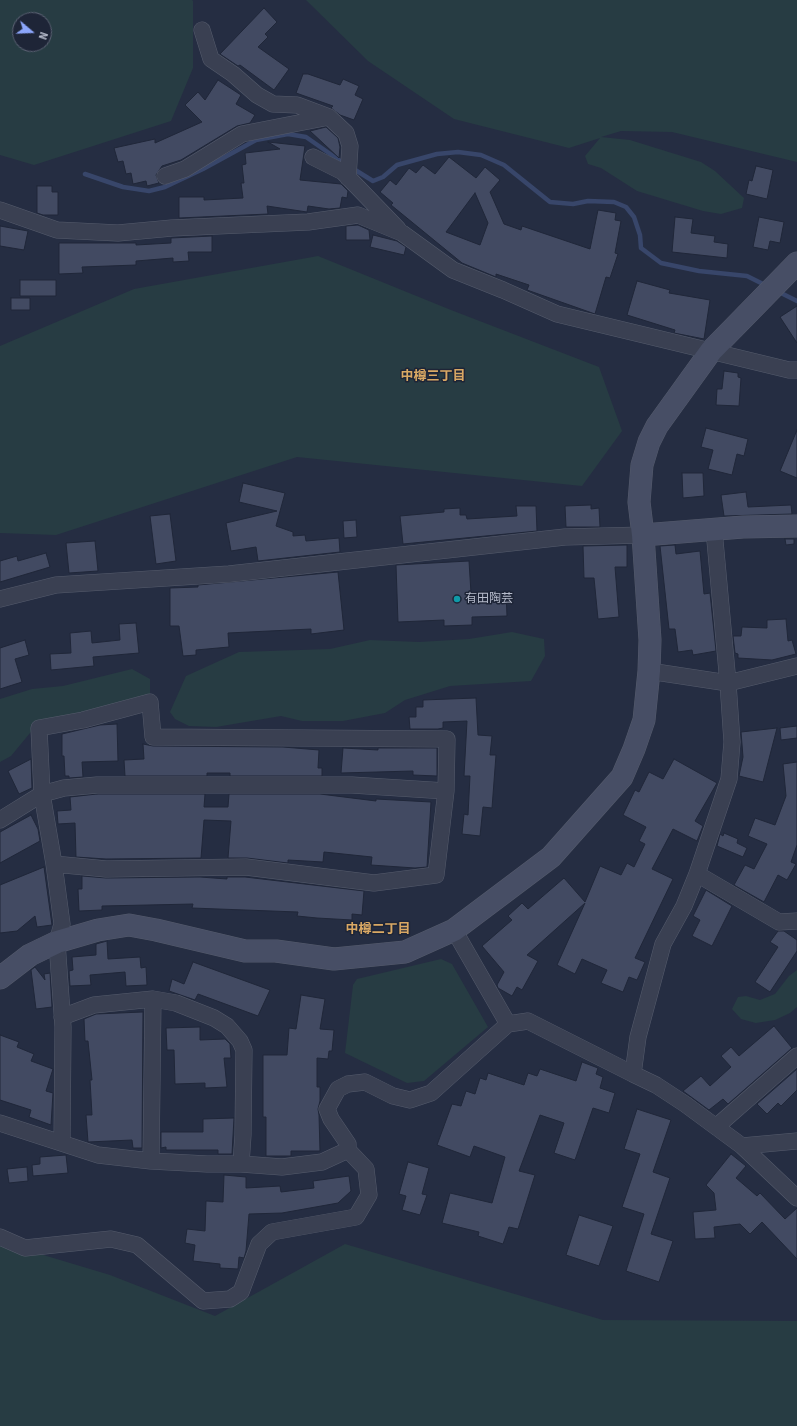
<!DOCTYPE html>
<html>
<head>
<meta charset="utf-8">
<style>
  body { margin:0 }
  #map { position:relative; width:797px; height:1426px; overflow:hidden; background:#252d42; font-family:"Source Sans 3",sans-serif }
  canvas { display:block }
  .north { position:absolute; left:12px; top:12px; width:40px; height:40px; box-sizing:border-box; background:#1e2537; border:1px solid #5b6173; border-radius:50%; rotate:109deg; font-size:11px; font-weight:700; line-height:16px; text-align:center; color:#b7bccc }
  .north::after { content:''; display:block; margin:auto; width:14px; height:18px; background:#8ca6fb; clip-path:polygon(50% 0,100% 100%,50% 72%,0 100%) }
</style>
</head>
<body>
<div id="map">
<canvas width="797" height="1426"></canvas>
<div class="north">N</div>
</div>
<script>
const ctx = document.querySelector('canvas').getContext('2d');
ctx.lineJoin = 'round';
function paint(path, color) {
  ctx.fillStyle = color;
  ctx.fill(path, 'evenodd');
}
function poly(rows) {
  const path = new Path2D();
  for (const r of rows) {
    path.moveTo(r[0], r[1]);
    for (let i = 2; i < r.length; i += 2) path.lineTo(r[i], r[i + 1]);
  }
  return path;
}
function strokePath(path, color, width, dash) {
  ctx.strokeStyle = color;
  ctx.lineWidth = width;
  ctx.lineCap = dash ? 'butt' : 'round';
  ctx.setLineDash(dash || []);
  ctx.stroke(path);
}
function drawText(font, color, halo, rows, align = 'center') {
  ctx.font = font + ' "Source Sans 3","Noto Sans JP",sans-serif';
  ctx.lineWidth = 3;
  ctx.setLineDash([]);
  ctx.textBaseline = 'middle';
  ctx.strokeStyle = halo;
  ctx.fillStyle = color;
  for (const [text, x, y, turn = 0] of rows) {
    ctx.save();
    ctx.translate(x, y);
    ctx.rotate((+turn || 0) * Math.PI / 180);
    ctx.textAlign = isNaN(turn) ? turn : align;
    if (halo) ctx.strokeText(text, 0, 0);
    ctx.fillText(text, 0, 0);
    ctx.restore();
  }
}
paint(poly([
  [0,0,192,0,193,1,193,68,171,121,34,165,0,155],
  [20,20,44,20,44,44,20,44],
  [306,0,797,0,797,162,672,132,621,131,601,137,630,140,701,162,715,171,744,198,742,208,721,214,703,211,637,191,601,168,588,164,585,156,600,138,569,148,454,119,368,61],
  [318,256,451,310,599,367,622,431,582,486,297,457,56,535,0,533,0,346,134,289],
  [512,632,544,639,545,656,531,681,450,686,405,700,385,713,343,721,302,721,281,716,216,727,189,726,175,719,170,712,186,676,239,652,330,649,370,640,419,642,469,639],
  [132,669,150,679,150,695,133,698,84,714,35,727,11,756,0,762,0,699,32,689,63,686],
  [441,959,452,964,488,1027,424,1081,407,1083,345,1053,353,985,357,979],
  [797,970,797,1007,790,1013,775,1020,756,1023,741,1019,732,1009,738,997,746,996,760,1000,775,994,789,976],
  [0,1242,110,1275,215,1316,345,1244,603,1320,797,1321,797,1426,0,1426]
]), '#273c43');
strokePath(poly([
  [352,168,373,181,383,177,397,165,437,154,458,152,481,155,504,165,550,202,573,204,588,201,614,202,626,207,634,217,640,235,641,248,661,263,699,271,747,276,767,286],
  [85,174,123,187,149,191,165,187,203,169,256,140,288,134,306,137,346,165],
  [777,291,797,301]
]), '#38466a', 4.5);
const building = poly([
  [264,8,277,22,265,34,268,37,258,47,289,69,274,90,240,65,238,66,220,54,264,8],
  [303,74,308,74,340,85,343,79,359,86,355,95,363,99,354,120,340,115,331,108,333,106,296,93,303,74],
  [218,80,241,95,236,104,255,115,250,123,237,126,181,160,162,166,156,175,159,183,147,186,146,181,133,184,131,173,126,174,123,161,118,162,114,148,155,139,155,143,202,122,185,105,198,92,205,100,218,80],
  [326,127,338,138,340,147,339,158,310,131,326,127],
  [268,142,305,146,300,180,341,184,348,191,347,198,342,197,340,208,329,209,308,206,307,212,267,206,268,214,179,218,179,197,204,197,204,200,243,198,241,183,244,183,242,165,246,164,245,153,280,149,268,142],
  [449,157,476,178,485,167,500,180,490,192,504,224,521,230,522,226,590,249,598,210,616,213,615,220,621,221,615,253,618,254,610,278,606,277,595,314,527,290,529,285,496,274,496,277,462,263,391,205,393,203,380,192,390,180,396,185,409,168,416,173,423,165,435,174,449,157],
  [475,193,488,223,480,245,446,232,475,193],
  [756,166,773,170,767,199,746,194,749,180,752,181,756,166],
  [37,186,52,186,52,192,58,192,58,215,43,215,37,213,37,186],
  [675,217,693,219,691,233,715,236,714,242,728,244,727,258,672,252,675,217],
  [759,217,784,222,780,243,770,241,768,250,753,247,759,217],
  [358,225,369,230,370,240,346,240,346,226,358,225],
  [0,226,28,231,24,250,0,246,0,226],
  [373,235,397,241,406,247,404,255,370,247,373,235],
  [212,236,212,252,188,252,189,261,173,262,173,258,136,261,136,265,82,267,83,273,59,274,59,243,136,243,136,245,171,243,171,238,212,236],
  [20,280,56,280,56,296,20,296,20,280],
  [637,281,670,290,669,293,710,300,704,339,674,333,675,330,627,315,637,281],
  [11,298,30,298,30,310,11,310,11,298],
  [797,306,797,343,780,317,797,306],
  [724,371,738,373,738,377,741,378,739,406,716,405,717,389,722,389,724,371],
  [706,428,748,439,744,456,737,454,732,475,708,469,713,450,701,447,706,428],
  [797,430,797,478,780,471,797,430],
  [682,473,703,473,704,496,683,498,682,473],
  [243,483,285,493,276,526,293,532,293,536,305,535,306,541,339,538,340,552,258,561,256,547,231,551,226,523,277,511,239,502,243,483],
  [746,492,748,507,791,505,792,514,724,516,721,495,746,492],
  [591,505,591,509,599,508,600,527,566,527,565,506,591,505],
  [516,506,536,506,537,531,403,544,400,516,444,512,444,509,460,508,460,515,466,515,467,519,517,516,516,506],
  [170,514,176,561,156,564,150,516,170,514],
  [356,520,357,537,344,538,343,521,356,520],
  [785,539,794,539,794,544,786,545,785,539],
  [95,541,98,571,69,573,66,543,95,541],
  [627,545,627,567,615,567,619,617,598,619,594,578,584,578,583,546,627,545],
  [675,545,676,554,700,551,704,594,710,593,716,651,693,655,692,650,678,652,675,629,669,629,660,546,675,545],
  [46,553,50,567,0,582,0,561,17,556,18,561,46,553],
  [469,561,471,593,506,592,507,616,472,617,472,625,444,626,444,620,398,622,396,565,469,561],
  [338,572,344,630,311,634,311,629,228,633,229,647,196,650,196,655,183,656,179,626,170,626,170,588,198,587,198,585,338,572],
  [786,619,788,641,792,640,796,654,772,660,738,658,738,654,735,653,733,636,741,636,742,627,767,628,767,620,786,619],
  [136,623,139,653,93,657,94,666,51,670,50,654,71,653,70,633,91,631,92,643,120,640,119,624,136,623],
  [25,640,29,655,15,659,22,682,0,689,0,648,25,640],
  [476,698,478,735,492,736,490,755,496,755,492,808,483,807,480,836,462,834,464,814,468,815,470,776,464,776,467,721,443,722,443,728,438,729,410,729,409,717,416,717,416,707,423,707,423,700,476,698],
  [117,724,118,761,82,762,83,777,69,778,69,776,65,776,64,756,62,756,62,734,100,725,117,724],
  [797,726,797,738,781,740,780,728,797,726],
  [777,728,763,782,739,776,743,757,741,732,777,728],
  [143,744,153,746,283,747,319,750,318,768,322,768,322,776,230,776,230,773,207,773,207,776,125,776,124,760,144,759,143,744],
  [343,748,378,750,378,748,437,748,437,776,413,775,413,771,341,773,343,748],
  [31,759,32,788,19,794,8,771,31,759],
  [674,759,717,783,695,821,703,826,697,841,673,829,652,869,673,879,635,958,645,962,637,980,629,977,623,992,601,983,607,970,582,959,575,974,557,965,585,903,527,955,538,961,522,990,517,987,512,996,498,988,497,985,504,972,482,946,512,920,508,916,522,903,528,909,564,878,585,902,600,866,621,875,627,863,634,867,645,844,639,841,646,827,623,815,635,790,639,792,649,772,663,779,674,759],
  [797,762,797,845,791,862,796,864,787,880,778,875,764,902,734,885,745,865,754,869,767,844,748,836,755,818,775,825,786,796,783,764,797,762],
  [97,794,205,794,204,807,228,807,229,794,320,794,376,801,376,799,431,802,427,867,415,868,371,865,372,857,324,852,323,862,288,860,288,863,247,858,228,858,231,821,204,820,201,858,106,859,76,857,75,823,58,824,57,811,71,810,70,797,97,794],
  [31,815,38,829,40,841,0,863,0,832,31,815],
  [724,833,738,839,737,843,747,848,743,857,717,846,720,834,723,836,724,833],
  [44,867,52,925,37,927,35,916,17,931,0,933,0,885,44,867],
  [82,876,106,878,200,877,227,879,227,877,245,877,364,891,362,915,352,914,352,920,317,918,297,916,298,912,192,908,193,904,102,906,102,910,79,911,78,889,82,889,82,876],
  [706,890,732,906,712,946,692,936,700,920,693,916,706,890],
  [778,931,784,931,797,940,797,951,770,992,755,982,778,947,770,942,778,931],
  [107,941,108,959,140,957,141,968,146,967,147,985,126,986,125,972,90,975,91,985,70,986,69,971,73,970,72,957,96,955,96,944,107,941],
  [193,962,270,990,258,1016,198,994,195,1000,169,991,172,979,184,984,193,962],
  [35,967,45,980,44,974,50,973,52,1007,36,1009,31,970,35,967],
  [301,995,325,999,320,1029,334,1030,332,1051,329,1051,328,1059,317,1058,317,1087,320,1087,320,1101,318,1109,319,1115,320,1151,291,1151,291,1156,266,1156,266,1117,263,1117,263,1055,287,1055,289,1028,296,1029,301,995],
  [143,1012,142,1148,133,1148,132,1140,88,1142,86,1115,92,1115,90,1080,92,1080,88,1041,85,1041,84,1019,96,1014,143,1012],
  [774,1026,792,1048,728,1104,723,1099,709,1110,683,1091,701,1076,710,1086,731,1067,721,1056,731,1047,739,1056,774,1026],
  [200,1027,200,1040,225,1039,230,1044,231,1058,224,1058,227,1087,205,1088,205,1083,175,1084,174,1050,167,1050,166,1028,200,1027],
  [0,1035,19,1042,17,1047,34,1054,31,1061,53,1069,46,1091,53,1093,51,1125,29,1117,31,1110,0,1100,0,1035],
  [582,1062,598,1068,596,1074,603,1077,600,1088,615,1093,609,1113,593,1108,575,1160,554,1153,564,1123,540,1115,519,1171,535,1175,518,1229,509,1227,503,1244,478,1236,479,1232,442,1223,450,1193,492,1203,505,1157,474,1146,470,1157,437,1145,452,1104,461,1106,466,1091,475,1094,480,1078,486,1080,488,1073,524,1085,528,1073,537,1076,540,1069,576,1081,582,1062],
  [797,1069,797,1090,781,1106,778,1103,767,1114,757,1104,797,1069],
  [637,1109,671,1120,653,1172,670,1178,651,1234,673,1241,659,1282,626,1271,644,1214,622,1207,640,1154,624,1149,637,1109],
  [234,1118,232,1154,218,1154,218,1150,166,1150,166,1147,161,1148,161,1132,203,1132,203,1119,234,1118],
  [731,1154,746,1166,736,1178,757,1196,760,1193,785,1219,797,1208,797,1259,762,1222,750,1234,740,1224,714,1227,715,1238,695,1239,693,1212,716,1210,714,1193,706,1185,731,1154],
  [66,1155,68,1173,33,1176,32,1165,40,1164,40,1157,66,1155],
  [408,1162,429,1168,422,1194,427,1195,420,1215,402,1210,406,1196,399,1194,408,1162],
  [27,1167,28,1181,9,1183,7,1169,27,1167],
  [224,1175,246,1177,246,1188,280,1186,281,1192,314,1188,313,1181,349,1176,351,1191,338,1203,282,1213,249,1214,246,1251,244,1258,239,1257,238,1269,220,1268,220,1264,193,1261,195,1245,185,1243,187,1229,205,1231,206,1201,223,1202,224,1175],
  [579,1215,613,1226,599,1266,566,1255,579,1215]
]);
paint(building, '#424a62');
strokePath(building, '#202739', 1);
const street = poly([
  [202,30,211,59,233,74,257,95,273,104,297,105,329,117,346,133,350,146,348,178],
  [313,157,343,172,398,229],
  [165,176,185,169,242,134,329,117],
  [0,210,57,230,118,233,172,228,308,222,358,215,402,233,453,270,503,290,557,314,789,370,797,370],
  [0,599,56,585,229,574,565,537,643,535],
  [649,671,728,683,797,666],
  [0,820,42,794,64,788,97,785,352,785,446,791,436,875,374,883,246,867,106,869,54,864],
  [697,874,779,922,797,921],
  [454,930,508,1024],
  [62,1017,94,1005,153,999,176,1003,214,1018,227,1026,240,1041,244,1050,243,1135,241,1164],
  [633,1074,656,1085,685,1104,742,1146,797,1198],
  [0,1123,98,1155,151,1161,207,1164,241,1164,282,1167,322,1162,348,1150],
  [716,1127,797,1056],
  [62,1143,63,1027,57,942,62,924,54,864,42,794,39,728,83,720,150,702,153,737,447,739,446,791],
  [742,1146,797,1141],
  [151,1161,153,999],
  [0,1237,25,1248,111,1239,137,1245,203,1301,230,1299,241,1292,259,1244,272,1232,356,1217,369,1195,366,1169,348,1150,348,1144,331,1119,327,1109,338,1089,348,1084,365,1082,393,1096,410,1100,431,1093,508,1024,528,1021,633,1074,638,1037,663,944,684,906,697,874,729,779,732,742,728,683,714,530]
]);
const secondary = poly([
  [643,535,743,527,797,526],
  [0,978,30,955,57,942,98,930,129,925,156,930,245,951,276,951,334,959,405,952,454,930,551,857,622,777,634,749,644,720,649,671,650,640,643,535,639,502,642,465,649,442,657,426,711,351,797,263]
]);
strokePath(street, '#555b6c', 17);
strokePath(secondary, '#555b6c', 23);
strokePath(street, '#3a4052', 16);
strokePath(secondary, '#474e65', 22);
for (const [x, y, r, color] of [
  [457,599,4,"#0f9aa8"]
]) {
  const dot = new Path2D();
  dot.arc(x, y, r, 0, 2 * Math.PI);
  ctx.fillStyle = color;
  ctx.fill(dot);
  strokePath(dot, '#1e2537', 1.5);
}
drawText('12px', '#b7bccc', '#1e2537', [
  ["有田陶芸",465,599]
], 'left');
drawText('bold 13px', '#d9a864', '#1e2537', [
  ["中樽三丁目",433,377],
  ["中樽二丁目",378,930]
]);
</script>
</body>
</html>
